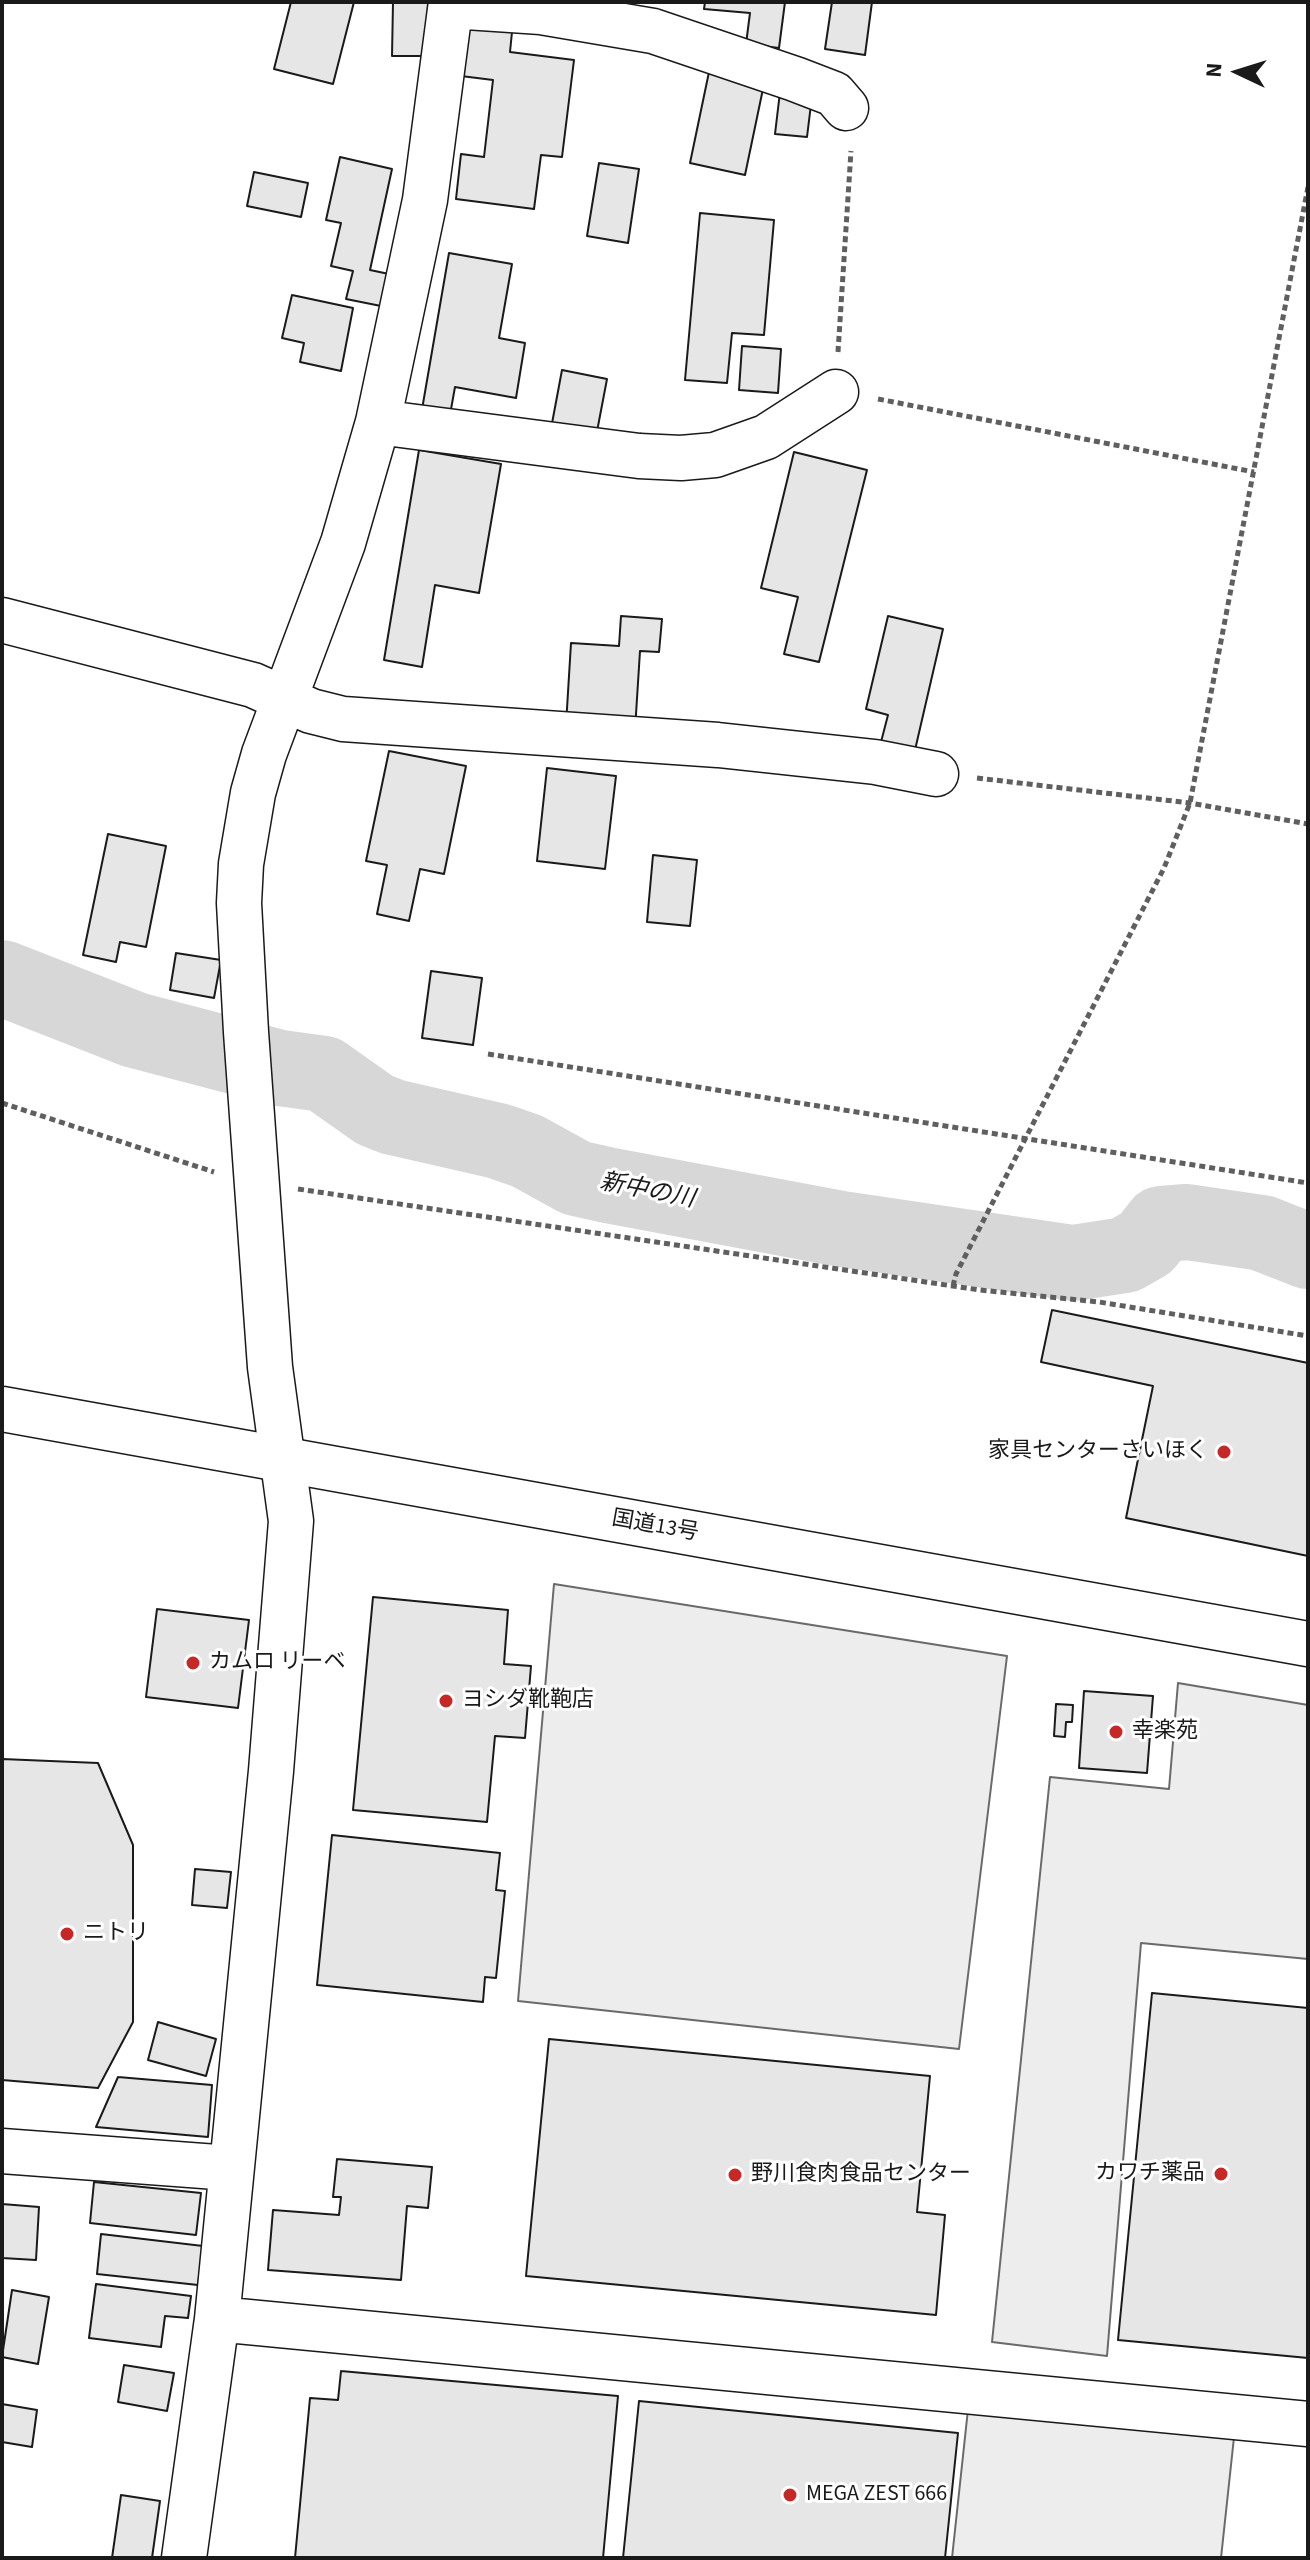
<!DOCTYPE html>
<html>
<head>
<meta charset="utf-8">
<style>
  body { margin:0 }
  #map { position:relative; width:1310px; height:2560px; overflow:hidden; background:#fff; font-family:"Source Sans 3",sans-serif }
  canvas { display:block }
  .frame { position:absolute; inset:0; border:4px solid #1a1a1a; pointer-events:none }
  .north { position:absolute; left:1198px; top:32px; width:80px; height:80px; -webkit-text-stroke:6px #fff; paint-order:stroke; rotate:274deg; font-size:22px; font-weight:700; line-height:32px; text-align:center; color:#1a1a1a }
  .north::after { content:''; display:block; margin:auto; width:28px; height:36px; background:#1a1a1a; clip-path:polygon(50% 0,100% 100%,50% 72%,0 100%) }
</style>
</head>
<body>
<div id="map">
<canvas width="1310" height="2560"></canvas>
<div class="frame"></div>
<div class="north">N</div>
</div>
<script>
const ctx = document.querySelector('canvas').getContext('2d');
ctx.lineJoin = 'round';
function paint(path, color) {
  ctx.fillStyle = color;
  ctx.fill(path, 'evenodd');
}
function poly(rows) {
  const path = new Path2D();
  for (const r of rows) {
    path.moveTo(r[0], r[1]);
    for (let i = 2; i < r.length; i += 2) path.lineTo(r[i], r[i + 1]);
  }
  return path;
}
function strokePath(path, color, width, dash) {
  ctx.strokeStyle = color;
  ctx.lineWidth = width;
  ctx.lineCap = dash ? 'butt' : 'round';
  ctx.setLineDash(dash || []);
  ctx.stroke(path);
}
function drawText(font, color, halo, rows, align = 'center') {
  ctx.font = font + ' "Source Sans 3","Noto Sans JP",sans-serif';
  ctx.lineWidth = 6;
  ctx.setLineDash([]);
  ctx.textBaseline = 'middle';
  ctx.strokeStyle = halo;
  ctx.fillStyle = color;
  for (const [text, x, y, turn = 0] of rows) {
    ctx.save();
    ctx.translate(x, y);
    ctx.rotate((+turn || 0) * Math.PI / 180);
    ctx.textAlign = isNaN(turn) ? turn : align;
    if (halo) ctx.strokeText(text, 0, 0);
    ctx.fillText(text, 0, 0);
    ctx.restore();
  }
}
const built = poly([
  [554,1584,1007,1656,959,2049,518,2001,554,1584],
  [1178,1683,1308,1705,1308,1959,1141,1943,1107,2356,992,2342,1050,1777,1169,1789,1178,1683],
  [969,2400,1235,2428,1221,2558,952,2558,969,2400]
]);
paint(built, '#ededed');
strokePath(built, '#6a6a6a', 2);
strokePath(poly([
  [2,978,135,1030,280,1068,324,1074,375,1110,393,1117,498,1141,527,1151,576,1178,607,1185,842,1229,1073,1263,1125,1255,1146,1243,1161,1224,1187,1222,1262,1233,1308,1251]
]), '#d7d7d7', 76);
const building = poly([
  [291,2,354,2,333,84,274,69,291,2],
  [393,2,428,2,427,56,392,56,393,2],
  [705,2,785,2,779,48,746,44,750,13,704,9,705,2],
  [832,2,872,2,865,55,825,49,832,2],
  [468,17,513,22,510,52,574,60,562,157,541,155,534,209,456,199,461,154,484,157,493,80,461,76,468,17],
  [709,72,764,84,745,175,690,163,709,72],
  [780,92,812,96,807,137,775,134,780,92],
  [340,157,392,169,370,270,389,274,381,306,346,299,353,271,331,266,341,223,326,220,340,157],
  [599,163,639,169,628,243,587,236,599,163],
  [254,172,308,183,301,217,247,206,254,172],
  [700,213,774,220,764,335,732,333,727,383,685,380,700,213],
  [449,253,512,264,499,338,525,343,516,398,455,387,448,426,420,421,449,253],
  [292,295,353,308,341,371,300,362,304,343,282,338,292,295],
  [742,346,781,349,778,393,739,390,742,346],
  [562,370,607,379,595,442,550,434,562,370],
  [419,450,501,464,479,593,435,585,422,667,384,660,419,450],
  [794,452,867,470,819,662,784,654,798,597,761,588,794,452],
  [621,616,662,619,659,652,640,651,635,730,566,725,571,643,619,646,621,616],
  [888,616,943,629,915,750,881,742,888,715,866,709,888,616],
  [389,751,466,766,444,874,420,869,409,921,377,914,387,865,366,861,389,751],
  [547,768,616,776,605,869,537,861,547,768],
  [108,834,166,846,146,947,120,942,116,962,83,955,108,834],
  [653,855,697,860,690,926,647,922,653,855],
  [176,953,221,960,214,998,170,990,176,953],
  [431,971,482,978,473,1045,422,1038,431,971],
  [1052,1310,1308,1363,1308,1556,1126,1518,1153,1386,1041,1362,1052,1310],
  [373,1597,508,1610,504,1664,531,1666,525,1738,495,1736,487,1822,353,1810,373,1597],
  [157,1609,249,1620,238,1708,146,1697,157,1609],
  [1084,1691,1153,1696,1147,1773,1079,1768,1084,1691],
  [1056,1704,1073,1705,1072,1722,1066,1722,1065,1737,1054,1736,1056,1704],
  [2,1759,98,1763,133,1845,133,2022,98,2088,2,2080,2,1759],
  [332,1835,500,1853,496,1890,505,1891,496,1978,485,1977,483,2002,317,1985,332,1835],
  [195,1869,231,1872,227,1908,192,1905,195,1869],
  [1152,1993,1308,2008,1308,2358,1118,2340,1152,1993],
  [158,2022,216,2039,206,2076,148,2060,158,2022],
  [549,2039,930,2076,917,2212,945,2215,936,2315,526,2276,549,2039],
  [118,2077,212,2085,208,2137,96,2127,118,2077],
  [337,2159,432,2167,428,2208,407,2206,401,2280,268,2270,273,2210,339,2215,341,2197,333,2197,337,2159],
  [94,2182,201,2193,196,2235,90,2223,94,2182],
  [2,2204,39,2207,36,2260,2,2258,2,2204],
  [101,2234,203,2246,198,2285,97,2274,101,2234],
  [96,2284,191,2296,188,2318,165,2316,161,2347,89,2338,96,2284],
  [12,2290,49,2297,38,2364,2,2357,12,2290],
  [124,2365,174,2373,167,2411,118,2402,124,2365],
  [341,2371,618,2396,603,2558,295,2558,310,2398,338,2400,341,2371],
  [639,2401,958,2433,945,2558,623,2558,639,2401],
  [2,2404,37,2410,32,2447,2,2442,2,2404],
  [121,2495,160,2501,152,2558,112,2558,121,2495]
]);
paint(building, '#e6e6e6');
strokePath(building, '#1a1a1a', 2);
const minor = poly([
  [451,6,541,12,653,31,795,79,834,94,846,108],
  [378,422,639,456,681,458,715,455,766,437,836,392],
  [2,620,253,685,311,711,343,719,718,745,875,762,936,774],
  [2,2151,230,2168],
  [217,2319,1308,2424],
  [184,2558,217,2319,271,1771,291,1521,270,1367,246,1032,239,903,241,864,253,793,264,754,343,543,378,422,425,200,451,2]
]);
const highway = poly([
  [2,1409,1308,1644]
]);
strokePath(minor, '#1a1a1a', 47);
strokePath(highway, '#1a1a1a', 47);
strokePath(poly([
  [838,352,851,151],
  [878,399,1254,472],
  [977,778,1190,803,1308,824],
  [488,1054,1308,1183],
  [2,1103,214,1172],
  [298,1189,980,1290,1099,1302,1308,1336],
  [953,1286,956,1274,1164,868,1190,803,1308,187]
]), '#5f5f5f', 5, [6, 4]);
strokePath(minor, '#fff', 44);
strokePath(highway, '#fff', 44);
for (const [x, y, r, color] of [
  [1224,1452,8,"#c62828"],
  [193,1663,8,"#c62828"],
  [446,1701,8,"#c62828"],
  [1116,1732,8,"#c62828"],
  [67,1934,8,"#c62828"],
  [1221,2174,8,"#c62828"],
  [735,2175,8,"#c62828"],
  [790,2495,8,"#c62828"]
]) {
  const dot = new Path2D();
  dot.arc(x, y, r, 0, 2 * Math.PI);
  ctx.fillStyle = color;
  ctx.fill(dot);
  strokePath(dot, '#fff', 3);
}
drawText('22px', '#1a1a1a', '#fff', [
  ["家具センターさいほく",1208,1452,"right"],
  ["カムロ リーベ",209,1663],
  ["ヨシダ靴鞄店",462,1701],
  ["幸楽苑",1132,1732],
  ["ニトリ",83,1934],
  ["カワチ薬品",1205,2174,"right"],
  ["野川食肉食品センター",751,2175],
  ["MEGA ZEST 666",806,2495]
], 'left');
drawText('22px', '#1a1a1a', '#fff', [
  ["国道13号",655,1527,10]
]);
drawText('italic 24px', '#1a1a1a', '#fff', [
  ["新中の川",647,1192,11]
]);
</script>
</body>
</html>
